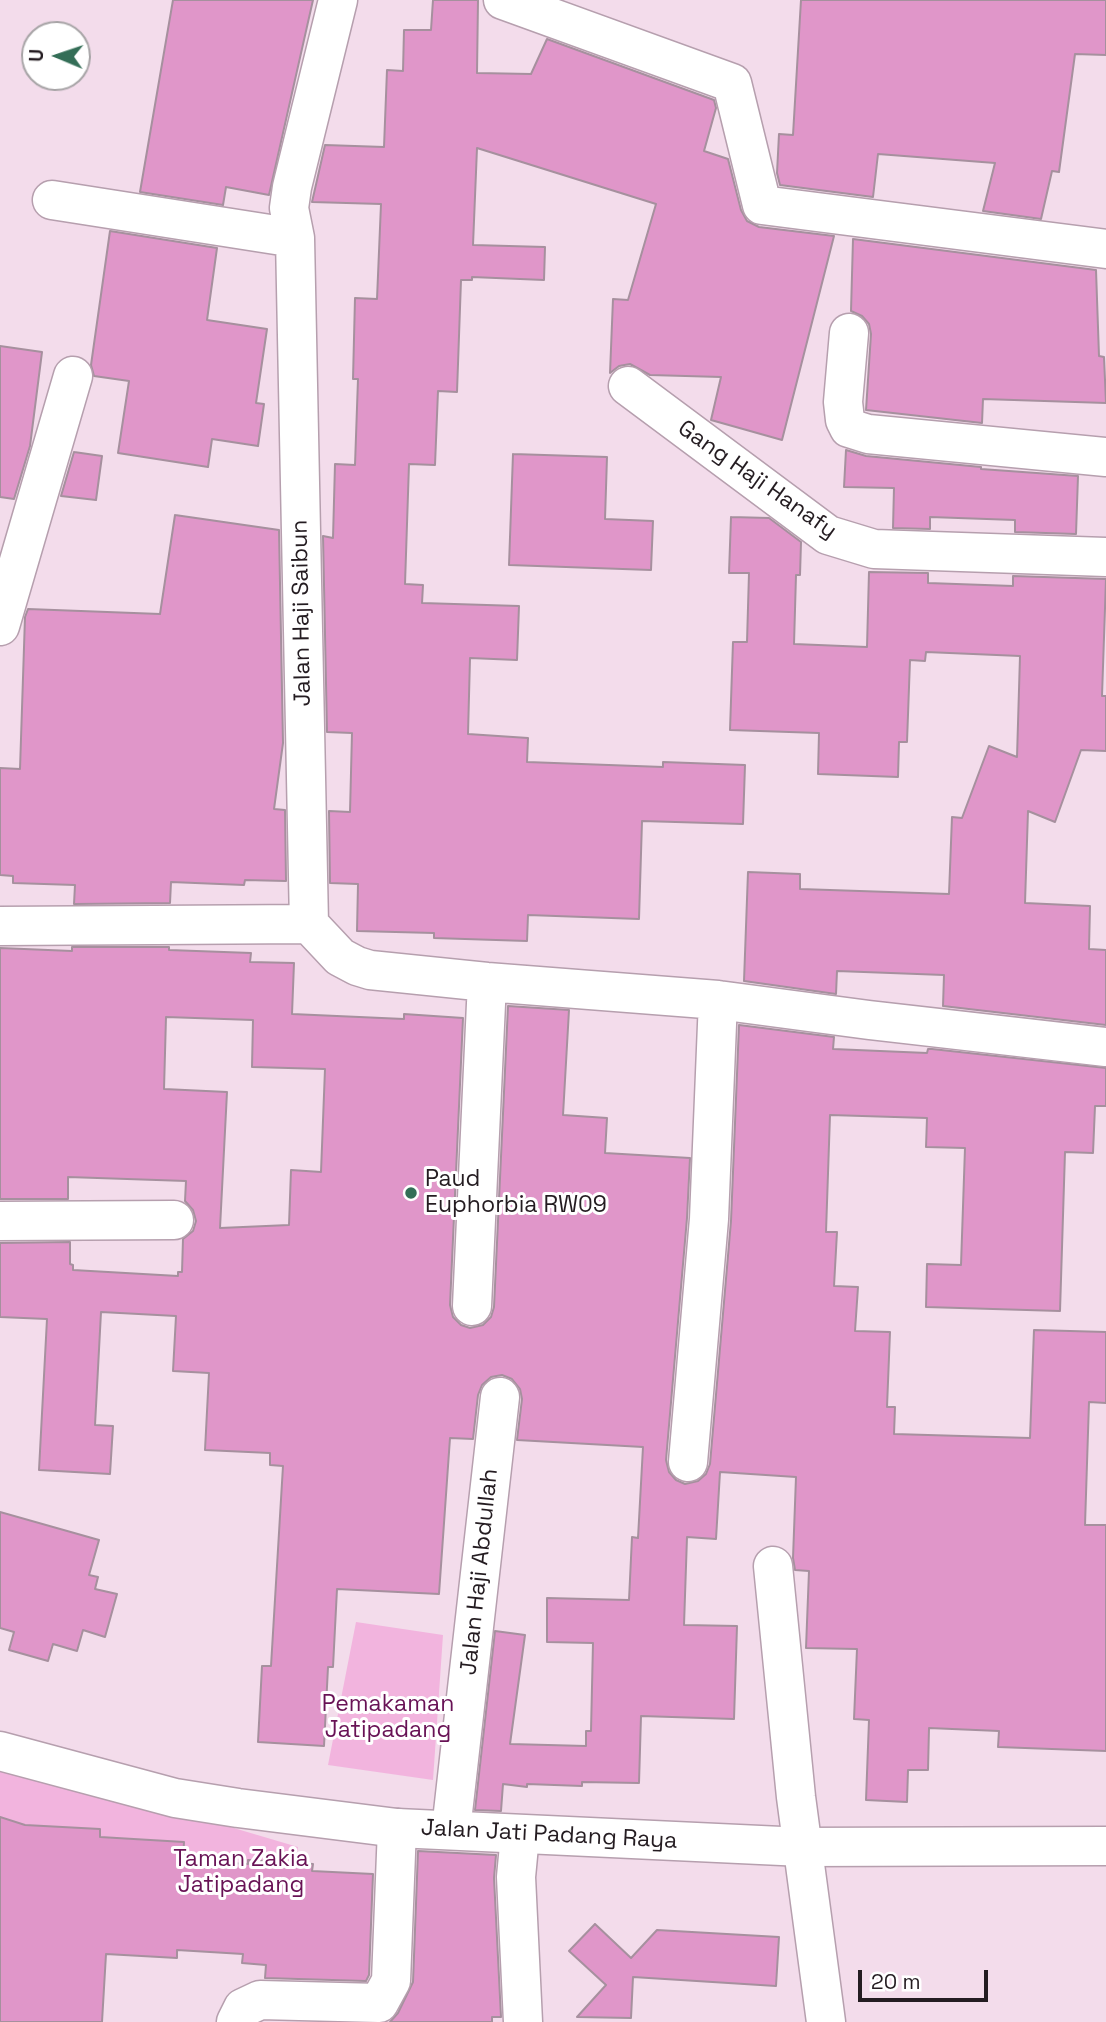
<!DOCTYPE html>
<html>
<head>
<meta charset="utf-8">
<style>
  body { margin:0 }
  #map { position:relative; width:1106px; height:2022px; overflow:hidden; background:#f3dceb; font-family:"Space Grotesk",sans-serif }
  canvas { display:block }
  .north { position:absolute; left:21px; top:21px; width:70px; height:70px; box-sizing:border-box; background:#fff; border:2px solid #a7a4a6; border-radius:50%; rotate:272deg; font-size:19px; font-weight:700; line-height:28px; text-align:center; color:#241c21 }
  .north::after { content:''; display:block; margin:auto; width:24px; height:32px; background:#346e57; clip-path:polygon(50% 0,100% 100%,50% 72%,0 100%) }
  .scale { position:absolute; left:858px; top:1970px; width:130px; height:32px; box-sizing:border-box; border:4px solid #241c21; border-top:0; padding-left:9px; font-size:21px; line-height:24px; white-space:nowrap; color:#241c21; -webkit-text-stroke:5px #fff; paint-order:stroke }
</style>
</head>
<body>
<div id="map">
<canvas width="1106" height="2022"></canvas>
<div class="north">U</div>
<div class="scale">20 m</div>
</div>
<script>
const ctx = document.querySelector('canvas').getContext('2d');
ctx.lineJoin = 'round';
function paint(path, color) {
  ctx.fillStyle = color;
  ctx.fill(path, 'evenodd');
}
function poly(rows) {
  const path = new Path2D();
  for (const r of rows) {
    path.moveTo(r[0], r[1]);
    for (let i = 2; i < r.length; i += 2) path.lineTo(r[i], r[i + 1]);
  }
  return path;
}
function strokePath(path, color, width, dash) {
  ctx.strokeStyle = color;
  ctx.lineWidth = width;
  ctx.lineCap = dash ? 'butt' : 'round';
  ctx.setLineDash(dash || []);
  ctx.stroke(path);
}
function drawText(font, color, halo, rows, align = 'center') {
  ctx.font = font + ' "Space Grotesk",sans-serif';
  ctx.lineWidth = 6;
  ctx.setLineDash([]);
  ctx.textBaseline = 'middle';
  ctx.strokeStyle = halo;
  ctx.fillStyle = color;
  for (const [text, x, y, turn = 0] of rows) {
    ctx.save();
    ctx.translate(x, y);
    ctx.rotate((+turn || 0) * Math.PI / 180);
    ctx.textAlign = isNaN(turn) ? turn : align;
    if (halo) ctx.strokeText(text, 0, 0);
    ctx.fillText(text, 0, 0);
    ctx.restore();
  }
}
paint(poly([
  [356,1622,443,1635,433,1780,328,1765],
  [0,1759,298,1847,282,1929,0,1843]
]), '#f2b4de');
const building = poly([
  [173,0,313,0,269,195,226,187,223,205,140,192,173,0],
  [433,0,478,0,477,73,531,74,547,39,714,100,716,108,704,151,728,159,741,210,747,221,759,227,834,236,782,440,711,420,721,377,650,375,630,364,619,366,610,373,613,299,628,300,656,204,477,148,473,245,545,247,544,280,472,277,472,280,461,280,457,392,438,391,435,465,409,464,405,584,423,585,422,603,519,606,517,660,470,658,468,734,528,738,527,762,663,767,663,762,745,765,743,824,642,821,639,919,528,915,527,941,434,938,434,933,357,931,358,884,330,883,329,811,350,812,352,733,327,732,323,536,333,538,335,464,355,465,358,379,353,379,355,298,377,299,381,204,312,202,325,145,384,147,387,70,403,71,404,30,431,30,433,0],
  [801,0,1106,0,1106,55,1075,54,1059,172,1052,171,1041,219,983,211,995,163,878,154,873,197,780,185,777,173,779,134,793,135,801,0],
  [110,231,217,248,207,320,267,329,256,403,264,404,258,446,212,439,208,467,118,453,129,381,94,376,91,365,110,231],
  [853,239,1096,270,1099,356,1104,357,1106,403,983,399,982,423,866,410,871,334,869,324,862,316,851,311,853,239],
  [0,346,42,352,30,446,14,499,0,497,0,346],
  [846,450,866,456,981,467,981,469,1078,476,1076,534,1015,532,1015,520,930,517,930,529,893,528,894,488,844,487,846,450],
  [74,452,102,456,96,500,61,496,74,452],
  [513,454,607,457,605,519,653,521,651,570,509,565,513,454],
  [175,515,279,530,283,743,274,809,285,810,286,881,245,880,244,885,171,882,170,903,74,904,75,885,13,883,13,876,0,875,0,768,20,769,25,617,28,609,160,614,175,515],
  [731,517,769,518,801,542,800,575,796,575,794,644,867,647,869,572,928,573,928,583,1013,586,1013,576,1106,579,1102,696,1106,696,1106,751,1081,750,1055,822,1028,811,1025,903,1090,906,1089,949,1106,950,1106,1025,943,1006,944,975,837,971,836,994,744,981,748,872,800,874,800,889,949,894,952,817,962,818,989,746,1017,757,1020,656,926,652,925,661,910,660,907,742,899,742,898,777,818,774,819,733,730,730,733,642,747,642,749,573,729,573,731,517],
  [72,947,169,947,169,950,251,953,250,962,294,963,292,1014,404,1019,404,1014,463,1018,450,1305,453,1317,461,1325,470,1328,483,1325,491,1317,494,1307,508,1006,569,1010,563,1115,607,1118,605,1153,690,1158,687,1218,666,1460,669,1472,676,1480,685,1484,698,1481,706,1474,710,1464,731,1221,739,1025,834,1037,833,1049,927,1053,928,1049,932,1049,1106,1068,1106,1106,1095,1106,1093,1153,1065,1152,1060,1311,926,1307,927,1264,961,1265,965,1148,926,1147,927,1118,830,1115,826,1232,837,1232,834,1286,858,1287,855,1331,890,1332,887,1407,895,1407,894,1434,1030,1438,1034,1330,1106,1332,1106,1403,1089,1402,1085,1525,1106,1525,1106,1751,998,1747,999,1731,929,1728,928,1770,908,1770,907,1802,866,1800,869,1720,854,1719,857,1649,806,1648,809,1571,795,1570,793,1558,796,1477,720,1472,716,1539,687,1537,684,1625,737,1626,734,1719,641,1716,639,1783,582,1782,582,1786,527,1784,527,1787,503,1784,501,1811,475,1810,495,1631,525,1635,510,1744,586,1746,586,1731,591,1731,593,1643,547,1642,547,1598,629,1600,632,1537,638,1538,643,1447,517,1440,522,1399,520,1389,512,1379,502,1375,491,1377,482,1385,478,1395,473,1439,450,1438,439,1594,337,1589,333,1667,328,1667,324,1746,258,1742,262,1666,271,1666,283,1466,270,1465,270,1453,205,1450,209,1373,173,1371,176,1316,101,1312,95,1425,113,1426,110,1474,39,1470,47,1319,0,1317,0,1243,70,1242,70,1264,73,1265,73,1270,178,1276,178,1272,182,1272,183,1239,193,1231,196,1221,193,1210,185,1201,186,1181,68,1177,68,1199,0,1199,0,948,72,951,72,947],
  [166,1017,253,1020,252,1067,325,1069,321,1172,291,1170,289,1225,220,1228,227,1092,164,1089,166,1017],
  [0,1512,99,1540,89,1575,98,1577,95,1589,117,1594,105,1637,83,1630,77,1651,53,1644,48,1661,9,1650,14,1632,0,1628,0,1512],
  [0,1817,25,1825,100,1829,100,1837,184,1842,183,1860,248,1864,248,1860,313,1864,312,1871,373,1874,369,1975,366,1981,265,1978,266,1965,242,1963,243,1954,177,1950,177,1958,106,1954,102,2022,0,2022,0,1817],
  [418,1851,496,1855,494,1878,501,2017,492,2017,492,2022,390,2022,398,2013,413,1982,418,1851],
  [595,1924,631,1958,657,1930,779,1937,776,1986,633,1977,631,2018,577,2017,606,1985,569,1951,595,1924]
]);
paint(building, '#e096c9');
strokePath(building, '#a6909e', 2);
const minor = poly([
  [503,0,732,83,762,205,1106,249],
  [52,200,295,238],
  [849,333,843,402,845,420,849,428,868,434,1106,457],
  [628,386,828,535,874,549,1106,557],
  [0,626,73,376],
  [309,924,295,238,289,208,292,187,338,0],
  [309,924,340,957,357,966,370,970,487,982,718,1000,869,1020,1106,1047],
  [0,926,309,924],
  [0,1221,174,1220],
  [472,1306,487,982],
  [688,1462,709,1219,718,1000],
  [773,1566,796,1797,826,2022],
  [451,1830,500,1397],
  [520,1835,516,1877,523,2022],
  [236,2022,243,2008,260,2000,379,2003,391,1981,397,1828]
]);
const tertiary = poly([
  [0,1751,175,1798,238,1808,397,1828,803,1847,1106,1846]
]);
strokePath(minor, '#b69fae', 41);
strokePath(tertiary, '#b69fae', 41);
strokePath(minor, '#fff', 38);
strokePath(tertiary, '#fff', 38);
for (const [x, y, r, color] of [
  [411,1193,7,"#346e57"]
]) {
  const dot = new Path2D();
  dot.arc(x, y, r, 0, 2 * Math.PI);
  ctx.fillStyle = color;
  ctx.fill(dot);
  strokePath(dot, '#fff', 2.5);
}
drawText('23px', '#241c21', '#fff', [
  ["Gang Haji Hanafy",757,480,35],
  ["Jalan Haji Saibun",302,613,-91],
  ["Jalan Haji Abdullah",480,1572,-84],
  ["Jalan Jati Padang Raya",549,1835,3]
]);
drawText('23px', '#241c21', '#fff', [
  ["Paud",425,1180],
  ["Euphorbia RW09",425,1206]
], 'left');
drawText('23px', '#681255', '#fff', [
  ["Pemakaman",388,1705],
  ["Jatipadang",388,1731],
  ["Taman Zakia",241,1860],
  ["Jatipadang",241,1886]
]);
</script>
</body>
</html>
